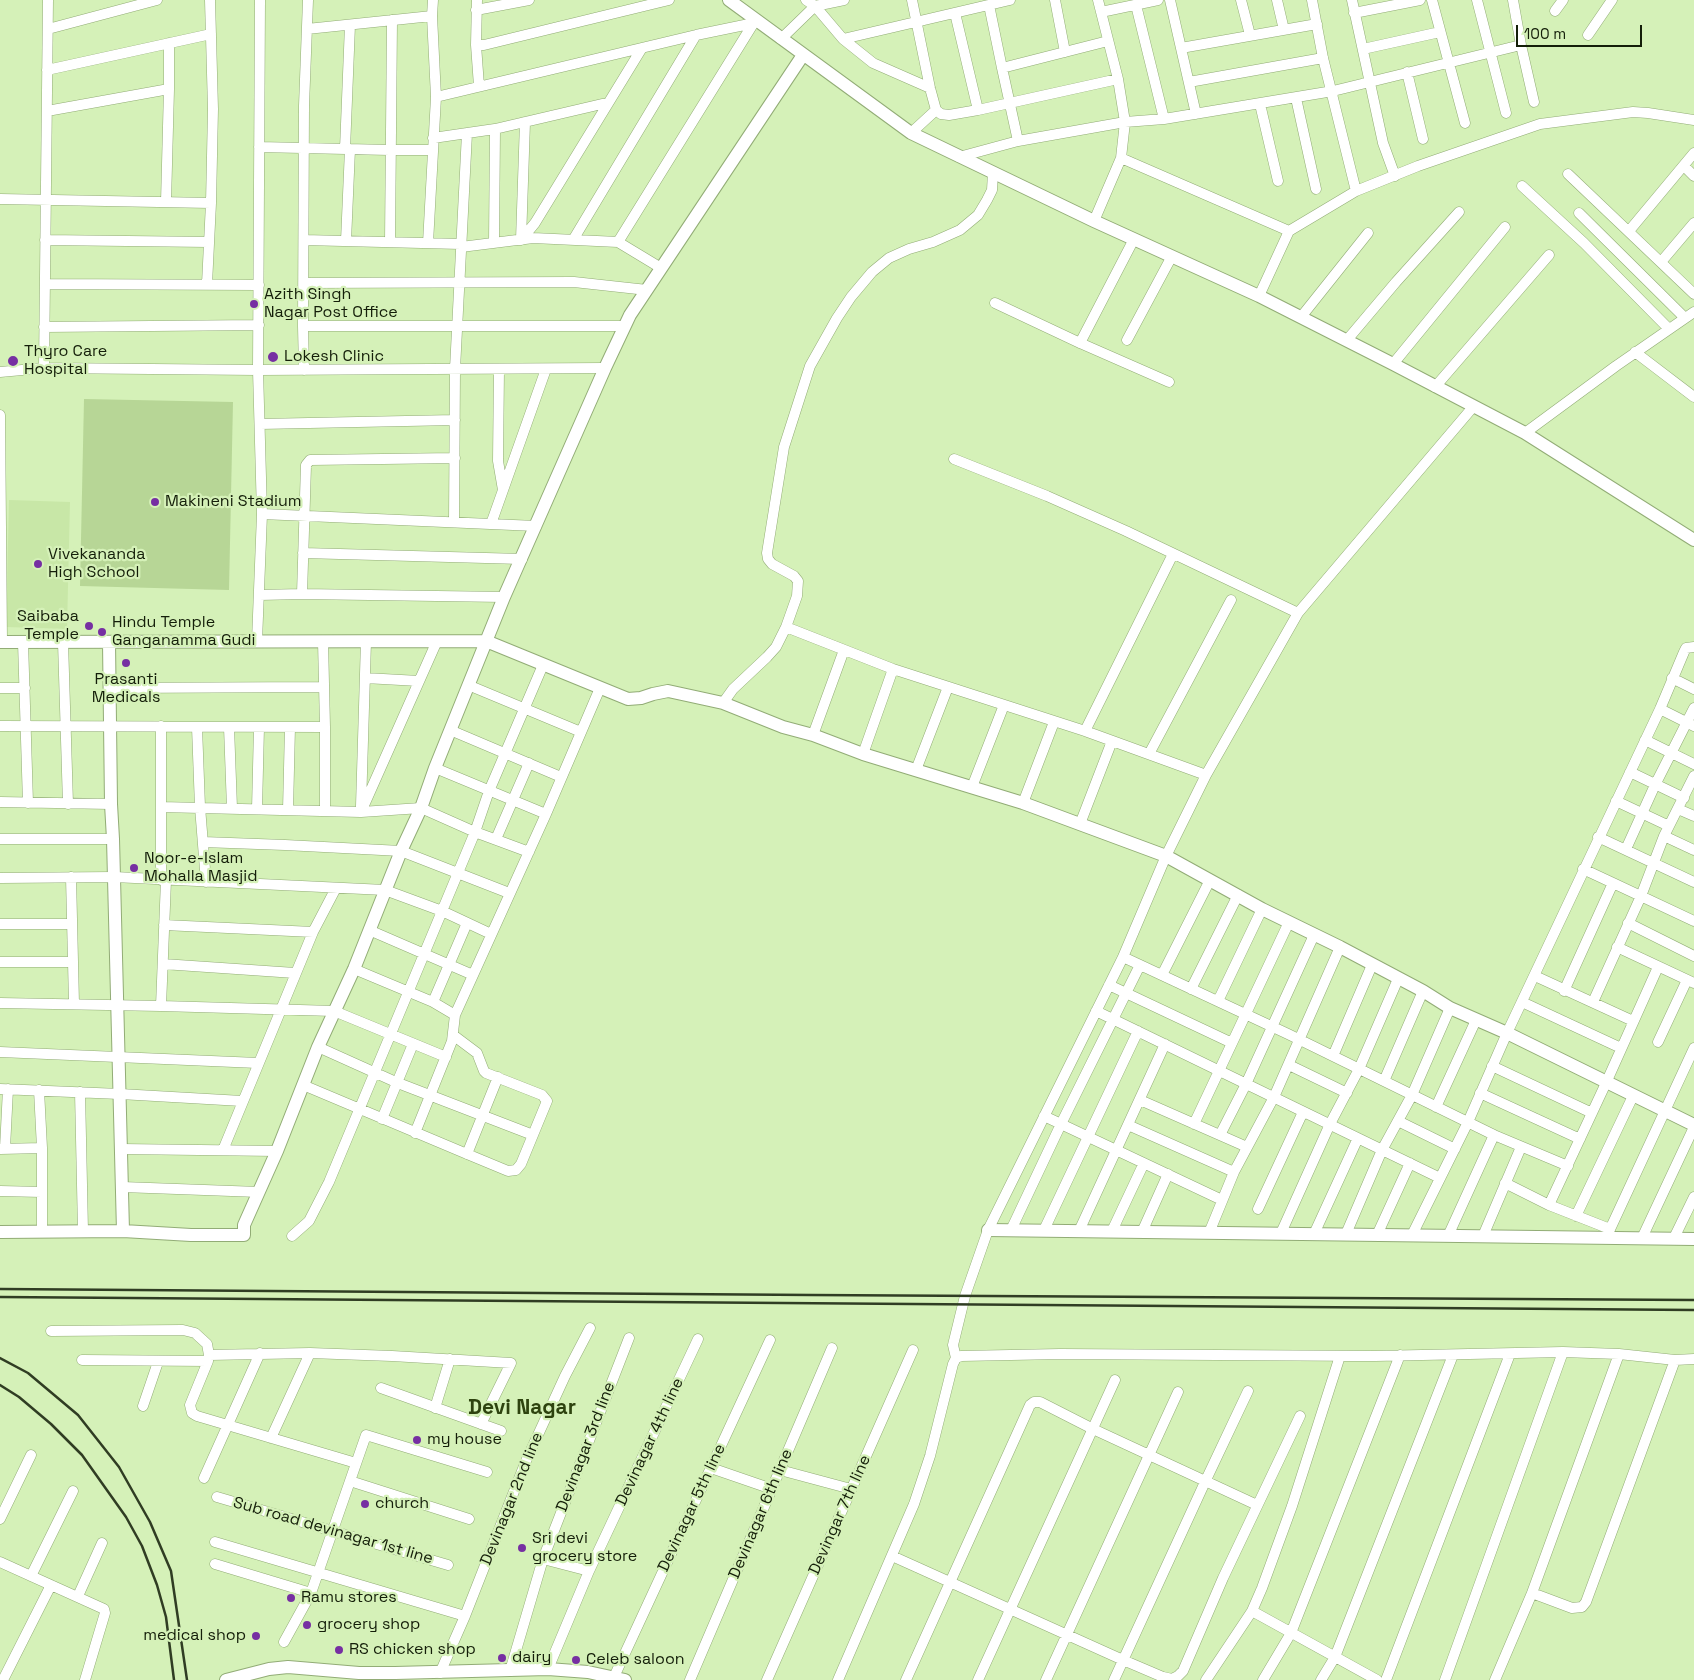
<!DOCTYPE html>
<html>
<head>
<meta charset="utf-8">
<style>
  body { margin:0 }
  #map { position:relative; width:1694px; height:1680px; overflow:hidden; background:#d5f1b8; font-family:"Space Grotesk",sans-serif }
  canvas { display:block }
  .scale { position:absolute; left:1516px; top:25px; width:126px; height:22px; box-sizing:border-box; border:2px solid #141e09; border-top:0; padding-left:6px; font-size:15px; line-height:18px; white-space:nowrap; color:#141e09; -webkit-text-stroke:4px #d5f1b8; paint-order:stroke }
</style>
</head>
<body>
<div id="map">
<canvas width="1694" height="1680"></canvas>
<div class="scale">100 m</div>
</div>
<script>
const ctx = document.querySelector('canvas').getContext('2d');
ctx.lineJoin = 'round';
function paint(path, color) {
  ctx.fillStyle = color;
  ctx.fill(path, 'evenodd');
}
function poly(rows) {
  const path = new Path2D();
  for (const r of rows) {
    path.moveTo(r[0], r[1]);
    for (let i = 2; i < r.length; i += 2) path.lineTo(r[i], r[i + 1]);
  }
  return path;
}
function strokePath(path, color, width, dash) {
  ctx.strokeStyle = color;
  ctx.lineWidth = width;
  ctx.lineCap = dash ? 'butt' : 'round';
  ctx.setLineDash(dash || []);
  ctx.stroke(path);
}
function drawText(font, color, halo, rows, align = 'center') {
  ctx.font = font + ' "Space Grotesk",sans-serif';
  ctx.lineWidth = 4.5;
  ctx.setLineDash([]);
  ctx.textBaseline = 'middle';
  ctx.strokeStyle = halo;
  ctx.fillStyle = color;
  for (const [text, x, y, turn = 0] of rows) {
    ctx.save();
    ctx.translate(x, y);
    ctx.rotate((+turn || 0) * Math.PI / 180);
    ctx.textAlign = isNaN(turn) ? turn : align;
    if (halo) ctx.strokeText(text, 0, 0);
    ctx.fillText(text, 0, 0);
    ctx.restore();
  }
}
paint(poly([
  [9,500,70,502,67,629,6,627]
]), '#c8e7a7');
paint(poly([
  [84,399,233,402,229,590,80,586]
]), '#b7d696');
const minor = poly([
  [477,0,476,45,479,86],
  [806,0,815,6,843,39,1010,0],
  [912,0,930,88,936,110,941,114,949,115,978,110,1118,79],
  [1055,0,1065,52],
  [1170,0,1196,114],
  [1241,0,1250,35],
  [1277,0,1284,30],
  [1312,0,1323,58,1356,191],
  [1352,0,1383,143,1395,176],
  [1432,0,1465,123],
  [1477,0,1506,113],
  [1513,0,1521,45,1534,102],
  [989,5,1002,68],
  [1136,5,1164,119],
  [476,10,529,0],
  [1555,11,1563,0],
  [1101,12,1158,0],
  [955,13,978,110],
  [1354,13,1420,0],
  [432,16,436,97],
  [48,29,157,0],
  [307,29,432,16,433,0],
  [1588,35,1612,0],
  [781,39,815,6,844,0],
  [843,39,873,63,930,88],
  [476,45,484,45,669,0],
  [1181,48,1317,24],
  [1363,49,1440,32],
  [47,70,211,34],
  [1407,72,1423,139],
  [1189,82,1323,58],
  [1296,98,1316,189],
  [1260,104,1278,181],
  [47,111,169,89,169,43],
  [911,133,936,110],
  [433,138,495,129,602,104,607,104],
  [1018,141,1002,68,1108,41],
  [259,147,390,150,432,150],
  [345,149,350,25],
  [959,157,1018,141,1125,122,1164,119,1333,91,1521,45],
  [1121,158,1289,231],
  [1684,166,1694,176],
  [1568,174,1694,294],
  [1522,186,1584,243,1669,329],
  [0,199,211,203,213,109,210,0],
  [166,202,169,89],
  [1579,213,1685,318],
  [1094,221,1121,158,1125,122,1118,79,1098,0],
  [1629,231,1694,153],
  [45,240,209,242],
  [304,240,461,244],
  [521,240,535,223,642,48],
  [521,240,525,122],
  [573,240,696,35],
  [346,241,350,149],
  [390,242,392,20],
  [428,243,436,97,696,35,759,22],
  [494,243,495,129],
  [461,247,533,238,618,242],
  [1661,262,1694,223],
  [661,268,618,242,753,24],
  [304,283,574,282,647,290],
  [45,284,259,285],
  [207,284,211,203],
  [1259,296,1289,231,1356,191,1418,166,1540,124,1633,112,1648,113,1694,120],
  [995,303,1080,343,1169,382],
  [1301,317,1368,233],
  [303,326,625,326],
  [44,327,259,325],
  [1127,340,1172,256],
  [1347,340,1396,282,1459,212],
  [1080,343,1134,239],
  [1635,352,1694,397],
  [1393,364,1505,227],
  [44,368,48,0],
  [499,369,498,461,503,490],
  [304,370,303,326,304,106,308,0],
  [0,372,44,368,258,370,605,368],
  [1435,387,1549,255],
  [0,415,2,642],
  [260,424,455,420],
  [1525,433,1616,366,1694,312],
  [455,458,310,460,306,465,302,594,504,597],
  [954,459,1047,496,1126,531,1298,613],
  [262,514,536,526],
  [454,522,455,369,467,133],
  [491,524,546,369],
  [303,553,522,559],
  [259,595,302,594],
  [786,627,893,669,1085,731,1206,775],
  [257,641,262,514,258,370,260,0],
  [23,642,28,803],
  [63,642,68,804],
  [365,678,419,681],
  [1672,678,1694,689],
  [468,685,581,732],
  [0,688,25,688],
  [110,688,324,687],
  [723,703,733,689,767,657,776,647,786,627,797,596,798,581,794,576,772,564,768,559,767,553,784,447,810,366,837,318,851,297,872,272,889,258,909,249,933,242,960,230,978,215,987,200,992,190,993,173],
  [1660,709,1694,726],
  [0,726,325,727,323,641],
  [161,726,161,880],
  [197,727,200,807,206,882],
  [229,727,232,808],
  [450,730,561,777],
  [1085,731,1173,554],
  [813,735,844,650],
  [1645,740,1694,764],
  [863,754,893,669],
  [1149,754,1231,600],
  [435,768,546,814],
  [916,770,948,687],
  [1630,772,1684,798],
  [972,787,1004,705],
  [1616,801,1669,826],
  [0,802,111,804],
  [1023,803,1054,722],
  [361,806,366,641],
  [161,807,361,812,421,808,475,832,529,852],
  [257,809,259,727],
  [1678,809,1694,816],
  [288,810,290,727],
  [325,811,325,727],
  [361,812,437,641],
  [1080,824,1112,741],
  [1664,836,1694,850],
  [1598,837,1694,882],
  [0,839,113,839],
  [496,839,529,763],
  [203,842,285,845,401,851,509,893],
  [1626,849,1655,785,1694,708],
  [71,877,74,1004],
  [0,878,114,877,385,890,442,911,491,934],
  [1613,883,1694,921],
  [1628,923,1694,956],
  [0,924,72,924],
  [164,925,313,932,336,888],
  [369,930,473,975],
  [1617,947,1694,983],
  [1123,957,1288,1034,1494,1135,1568,1166],
  [0,962,73,962],
  [163,964,295,973],
  [354,969,433,1002,455,1015],
  [1162,975,1210,880],
  [1535,976,1633,1021],
  [1109,985,1232,1043],
  [1191,989,1238,895],
  [1564,991,1613,883,1583,869],
  [1218,1001,1262,909],
  [433,1002,467,923],
  [1522,1002,1621,1048],
  [1593,1002,1641,896,1664,836,1694,776],
  [0,1003,161,1006,334,1011,446,1057],
  [161,1006,166,880],
  [1096,1011,1440,1178],
  [1658,1042,1687,980],
  [318,1047,398,1083,533,1135],
  [0,1052,258,1063],
  [1333,1056,1372,965],
  [1289,1065,1347,1093],
  [1492,1066,1592,1113],
  [1384,1081,1423,991],
  [303,1085,467,1154,508,1171,516,1170,521,1164,547,1101,542,1095,486,1073,484,1071,477,1053,453,1035],
  [0,1089,120,1094,242,1101],
  [39,1090,42,1148],
  [80,1092,83,1231],
  [1480,1093,1580,1139],
  [1140,1100,1247,1147],
  [1436,1107,1476,1020],
  [1044,1116,1222,1200],
  [382,1119,413,1044],
  [1398,1121,1455,1149],
  [1194,1124,1289,922],
  [1128,1125,1234,1172],
  [415,1133,452,1041,455,1015,546,814,600,688],
  [1220,1135,1246,1084,1314,935],
  [5,1148,8,1089],
  [0,1149,42,1148,42,1231],
  [121,1149,277,1151],
  [223,1150,313,932],
  [467,1154,498,1077],
  [1505,1183,1549,1205,1610,1229],
  [122,1187,259,1192],
  [0,1191,42,1192],
  [1549,1205,1606,1083,1658,967],
  [1258,1209,1303,1112],
  [1576,1216,1633,1096],
  [1011,1230,1061,1124,1140,965],
  [1044,1230,1138,1031],
  [1079,1231,1165,1044],
  [1112,1231,1144,1163],
  [1142,1232,1168,1174],
  [1209,1233,1234,1172,1274,1097,1340,947],
  [1281,1233,1330,1124,1359,1069,1398,979],
  [1314,1234,1358,1138],
  [1346,1234,1382,1150,1412,1095,1450,1008],
  [1377,1235,1410,1163],
  [1412,1235,1468,1122,1507,1033,1660,709,1684,652,1686,648,1694,647],
  [292,1236,309,1221,329,1182,475,832,489,791,543,665],
  [1448,1236,1494,1135],
  [1483,1236,1521,1147],
  [1606,1238,1694,1048],
  [1642,1238,1694,1127],
  [1674,1238,1694,1197],
  [51,1331,183,1330,195,1333,207,1344,209,1355,208,1360],
  [209,1355,310,1353,392,1356,511,1363,481,1424],
  [956,1358,953,1345,965,1296,988,1230,1123,957,1166,856,1206,775,1298,613,1473,407],
  [82,1360,208,1361,190,1405,192,1413,197,1416,356,1463],
  [381,1388,501,1431],
  [143,1406,158,1362],
  [435,1408,450,1359],
  [271,1438,310,1353],
  [711,1468,772,1489],
  [780,1470,851,1489],
  [204,1478,260,1353],
  [350,1481,469,1519],
  [217,1497,448,1565],
  [0,1519,31,1455],
  [215,1542,465,1616],
  [892,1556,1123,1660,1163,1677,1172,1679,1178,1676,1183,1671,1223,1578,1300,1416],
  [543,1559,589,1571,548,1669],
  [0,1562,104,1609,105,1613,85,1680],
  [215,1564,311,1593],
  [589,1571,698,1339],
  [31,1576,73,1491],
  [1532,1593,1572,1608,1582,1607,1586,1602,1675,1360],
  [78,1596,102,1543],
  [1252,1611,1377,1680],
  [284,1642,311,1593,366,1435,487,1472],
  [510,1671,543,1559,629,1338],
  [440,1673,465,1616,526,1461,565,1376,590,1328],
  [614,1677,770,1340],
  [3,1680,51,1585],
  [690,1680,832,1348],
  [767,1680,913,1350],
  [838,1680,914,1504,930,1456,953,1364,956,1358,961,1356,1060,1354,1375,1356,1563,1352,1619,1354,1675,1360,1694,1359],
  [906,1680,1030,1405,1034,1402,1040,1402,1093,1429,1257,1505],
  [978,1680,1115,1380],
  [1046,1680,1178,1392],
  [1114,1680,1205,1482,1248,1391],
  [1206,1680,1252,1611,1262,1588,1292,1506,1340,1356],
  [1263,1680,1291,1633,1400,1355],
  [1321,1680,1335,1657,1453,1355],
  [1386,1680,1510,1354],
  [1445,1680,1563,1352],
  [1495,1680,1532,1593,1619,1354]
]);
const tertiary = poly([
  [729,0,911,133,1094,221,1259,296,1393,364,1525,433,1694,540],
  [0,642,486,641,628,699,641,698,653,694,668,691,723,703,783,727,813,735,863,754,1023,803,1166,856,1262,909,1340,947,1423,991,1450,1008,1507,1033,1694,1125],
  [109,642,111,804,113,839,123,1231],
  [988,1230,1694,1239],
  [0,1232,123,1231,191,1235,244,1235,244,1225,277,1151,318,1047,354,969,401,851,421,808,435,768,504,597,605,368,630,315,803,55],
  [226,1680,269,1669,288,1667,359,1673,395,1673,548,1669,588,1672,625,1680]
]);
strokePath(minor, '#92ac76', 11);
strokePath(tertiary, '#92ac76', 14);
strokePath(minor, '#fff', 10);
strokePath(tertiary, '#fff', 12);
strokePath(poly([
  [0,1289,811,1295,1694,1300],
  [0,1297,1694,1310],
  [0,1358,28,1373,78,1415,119,1467,150,1522,171,1571,187,1680],
  [0,1385,19,1397,51,1424,82,1455,126,1517,142,1546,157,1585,166,1617,174,1680]
]), '#303d23', 2.5);
for (const [x, y, r, color] of [
  [254,304,5,"#762fa2"],
  [273,357,6,"#762fa2"],
  [13,361,6,"#762fa2"],
  [155,502,5,"#762fa2"],
  [38,564,5,"#762fa2"],
  [89,626,5,"#762fa2"],
  [102,632,5,"#762fa2"],
  [126,663,5,"#762fa2"],
  [134,868,5,"#762fa2"],
  [417,1440,5,"#762fa2"],
  [365,1504,5,"#762fa2"],
  [522,1548,5,"#762fa2"],
  [291,1598,5,"#762fa2"],
  [307,1625,5,"#762fa2"],
  [256,1636,5,"#762fa2"],
  [339,1650,5,"#762fa2"],
  [502,1658,5,"#762fa2"],
  [576,1660,5,"#762fa2"]
]) {
  const dot = new Path2D();
  dot.arc(x, y, r, 0, 2 * Math.PI);
  ctx.fillStyle = color;
  ctx.fill(dot);
  strokePath(dot, '#d5f1b8', 2);
}
drawText('16px', '#141e09', '#d5f1b8', [
  ["Azith Singh",264,295],
  ["Nagar Post Office",264,313],
  ["Thyro Care",24,352],
  ["Hospital",24,370],
  ["Lokesh Clinic",284,357],
  ["Makineni Stadium",165,502],
  ["Vivekananda",48,555],
  ["High School",48,573],
  ["Saibaba",79,617,"right"],
  ["Temple",79,635,"right"],
  ["Hindu Temple",112,623],
  ["Ganganamma Gudi",112,641],
  ["Prasanti",126,680,"center"],
  ["Medicals",126,698,"center"],
  ["Noor-e-Islam",144,859],
  ["Mohalla Masjid",144,877],
  ["my house",427,1440],
  ["church",375,1504],
  ["Sri devi",532,1539],
  ["grocery store",532,1557],
  ["Ramu stores",301,1598],
  ["grocery shop",317,1625],
  ["medical shop",246,1636,"right"],
  ["RS chicken shop",349,1650],
  ["dairy",512,1658],
  ["Celeb saloon",586,1660]
], 'left');
drawText('16px', '#141e09', '#d5f1b8', [
  ["Devinagar 4th line",650,1442,-65],
  ["Devinagar 3rd line",586,1447,-69],
  ["Devinagar 2nd line",512,1499,-68],
  ["Devinagar 5th line",692,1508,-65],
  ["Devinagar 6th line",761,1514,-67],
  ["Devingar 7th line",840,1515,-66],
  ["Sub road devinagar 1st line",333,1531,16]
]);
drawText('bold 21px', '#2e430f', '#d5f1b8', [
  ["Devi Nagar",522,1408]
]);
</script>
</body>
</html>
